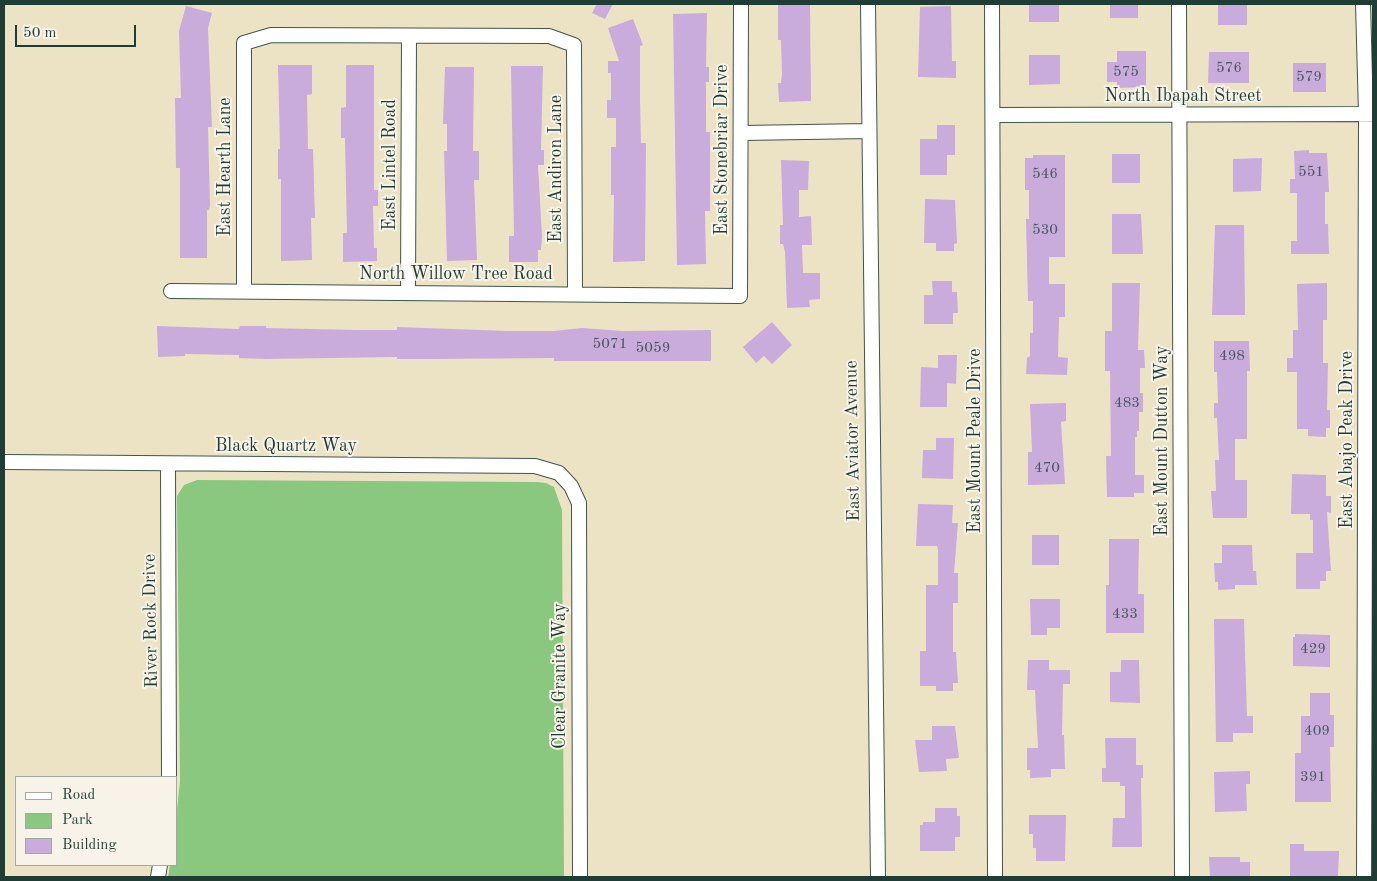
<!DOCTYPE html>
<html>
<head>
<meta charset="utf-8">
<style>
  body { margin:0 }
  #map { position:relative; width:1377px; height:881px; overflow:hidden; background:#ece3c4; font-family:"Old Standard TT",serif }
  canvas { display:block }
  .frame { position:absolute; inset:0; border:5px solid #1f3d34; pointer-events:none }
  .legend { position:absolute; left:15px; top:776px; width:162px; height:90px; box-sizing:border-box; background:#f7f3e8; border:1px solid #a1aaa0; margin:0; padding:6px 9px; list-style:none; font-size:15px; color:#1f3d34 }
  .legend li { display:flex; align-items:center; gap:10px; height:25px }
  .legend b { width:25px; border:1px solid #a1aaa0 }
  .scale { position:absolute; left:15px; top:25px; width:121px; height:22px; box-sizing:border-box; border:2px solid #1f3d34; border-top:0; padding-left:6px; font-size:15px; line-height:18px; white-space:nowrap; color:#1f3d34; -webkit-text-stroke:4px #f7f3e8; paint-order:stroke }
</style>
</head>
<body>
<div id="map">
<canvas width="1377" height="881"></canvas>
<div class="frame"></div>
<ul class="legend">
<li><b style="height:6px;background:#fff"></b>Road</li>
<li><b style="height:14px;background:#89c87e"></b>Park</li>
<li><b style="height:14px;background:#c9acdc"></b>Building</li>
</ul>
<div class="scale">50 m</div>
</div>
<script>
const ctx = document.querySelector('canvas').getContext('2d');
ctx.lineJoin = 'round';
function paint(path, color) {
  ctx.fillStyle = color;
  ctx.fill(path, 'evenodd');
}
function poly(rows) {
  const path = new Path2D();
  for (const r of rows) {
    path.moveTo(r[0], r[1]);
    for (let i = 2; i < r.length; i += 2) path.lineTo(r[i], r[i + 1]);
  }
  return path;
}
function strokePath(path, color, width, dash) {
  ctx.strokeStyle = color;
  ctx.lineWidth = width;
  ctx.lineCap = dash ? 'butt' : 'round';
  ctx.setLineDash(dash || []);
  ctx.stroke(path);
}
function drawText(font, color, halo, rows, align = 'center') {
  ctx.font = font + ' "Old Standard TT",serif';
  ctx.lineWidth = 4;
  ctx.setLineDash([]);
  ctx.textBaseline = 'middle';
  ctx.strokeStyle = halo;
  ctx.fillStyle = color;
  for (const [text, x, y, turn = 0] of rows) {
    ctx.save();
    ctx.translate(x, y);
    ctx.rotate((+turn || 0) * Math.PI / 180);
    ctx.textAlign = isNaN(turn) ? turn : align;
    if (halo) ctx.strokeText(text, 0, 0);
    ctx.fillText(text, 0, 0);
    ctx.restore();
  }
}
paint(poly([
  [197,480,536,482,546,483,554,487,562,510,564,877,168,877,170,865,176,865,176,819,180,781,177,496,184,485]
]), '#89c87e');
paint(poly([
  [597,4,613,4,605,19,592,13],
  [778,4,810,4,811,101,779,102,778,83,781,83,782,74,781,40,778,40],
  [1029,4,1059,4,1059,22,1029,22],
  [1110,4,1138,4,1138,18,1110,18],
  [1218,4,1247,4,1247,25,1218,25],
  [186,6,212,13,208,28,212,127,208,127,210,205,209,210,207,210,207,258,180,258,180,168,176,168,175,98,181,98,179,31],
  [951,6,952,61,956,61,956,78,918,77,920,7],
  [707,13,706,67,709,67,709,82,706,82,706,132,710,132,710,211,705,211,706,264,677,265,673,14],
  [633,19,643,45,640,46,640,101,641,143,646,143,645,261,613,262,614,195,611,195,611,147,616,147,616,118,607,118,607,100,611,100,611,73,608,73,608,61,619,61,608,28],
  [1117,51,1146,51,1146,87,1117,88,1117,82,1107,82,1107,62,1117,62],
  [1209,52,1249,52,1249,83,1208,83],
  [1029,55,1060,55,1060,84,1029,85],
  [1293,63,1326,63,1326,92,1293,92],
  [278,65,312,65,312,94,307,95,308,149,313,149,315,218,311,218,312,260,281,261,281,179,278,179,278,149,280,149],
  [346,65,374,65,374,190,378,190,378,206,373,206,374,248,377,248,377,261,343,262,343,233,347,233,345,138,341,138,341,108,346,107],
  [511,66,543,66,541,150,544,150,544,165,538,165,542,236,541,250,538,250,538,262,509,262,509,236,514,236],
  [445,67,474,67,473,151,479,151,479,180,474,180,477,260,447,261,444,151,447,151,447,124,443,124],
  [937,125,955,125,955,155,947,155,947,175,920,175,920,139,937,139],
  [1309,150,1309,153,1327,153,1329,192,1325,192,1325,224,1328,224,1329,254,1291,254,1291,241,1297,241,1297,193,1290,193,1290,179,1295,179,1294,151],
  [1112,154,1140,154,1140,183,1112,183],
  [1033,155,1065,155,1065,257,1049,257,1049,284,1065,284,1065,317,1059,317,1058,357,1068,358,1067,375,1026,374,1027,358,1030,356,1030,333,1033,333,1033,301,1028,301,1026,219,1029,219,1029,190,1025,190,1025,158,1033,158],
  [1262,158,1261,191,1233,192,1233,159],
  [781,160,809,161,808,190,799,190,799,217,811,216,812,245,802,245,803,273,820,273,820,299,809,300,810,307,787,308,785,252,783,244,780,244,780,225,783,225],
  [925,199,955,200,957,243,954,244,954,251,936,251,936,243,924,243],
  [1112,214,1141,214,1143,254,1112,254],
  [1215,225,1244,225,1245,315,1212,315],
  [932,281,952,281,952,292,957,292,958,313,953,313,953,324,924,324,924,295,933,295],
  [1112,283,1140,283,1138,350,1144,350,1145,368,1140,368,1140,393,1143,393,1143,412,1139,412,1139,431,1137,431,1137,437,1135,437,1135,475,1144,475,1144,493,1134,493,1134,497,1107,497,1106,456,1111,456,1110,371,1105,371,1105,331,1112,331],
  [1327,283,1327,320,1323,320,1323,363,1328,363,1327,410,1330,410,1330,428,1326,428,1326,437,1308,436,1308,429,1297,429,1297,372,1287,372,1287,358,1293,358,1293,330,1298,330,1297,284],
  [772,322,792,345,772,364,764,356,756,363,743,347],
  [157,326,239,329,240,326,266,326,266,328,356,330,397,330,397,327,508,331,554,331,582,328,623,331,711,330,711,361,554,361,554,358,434,359,397,359,397,357,266,359,239,358,239,355,185,354,185,356,158,357],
  [1214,341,1249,341,1250,371,1247,371,1247,439,1235,439,1235,480,1247,480,1247,518,1213,518,1211,491,1216,491,1215,460,1219,460,1217,418,1214,418,1214,403,1218,403,1217,372,1214,372],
  [938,355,957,355,956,384,947,383,947,407,920,407,921,367,938,368],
  [1066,403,1066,421,1061,422,1065,484,1028,485,1028,452,1032,452,1030,404],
  [936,438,954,438,953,479,922,478,923,450,936,450],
  [1292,474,1326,475,1326,496,1331,496,1331,513,1327,512,1331,571,1326,571,1326,581,1320,581,1320,589,1296,589,1296,553,1313,553,1313,520,1310,520,1310,514,1291,514],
  [918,504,953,505,952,523,958,523,954,573,958,573,958,603,953,603,953,652,956,652,958,683,953,683,953,691,936,691,936,686,920,686,920,651,926,651,926,585,938,585,938,550,937,546,916,546],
  [1032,535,1059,535,1059,565,1032,565],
  [1109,539,1139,539,1138,594,1144,594,1144,633,1106,633,1106,585,1109,585],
  [1222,545,1252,545,1253,571,1256,571,1257,585,1235,585,1235,589,1218,590,1218,582,1215,582,1214,563,1222,563],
  [1030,599,1060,599,1060,628,1047,628,1047,635,1031,635],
  [1214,619,1244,619,1247,716,1253,716,1253,733,1233,733,1233,742,1216,742],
  [1295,634,1330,635,1330,667,1293,666,1293,637,1295,637],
  [1028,660,1049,660,1049,670,1070,670,1070,684,1063,684,1062,735,1064,735,1065,769,1051,769,1051,777,1030,778,1030,770,1027,770,1027,748,1038,748,1035,690,1027,690],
  [1121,660,1139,660,1140,703,1110,702,1110,672,1121,672],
  [1310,693,1330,693,1330,715,1334,715,1334,747,1330,747,1331,802,1295,802,1295,753,1301,753,1301,716,1310,716],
  [932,726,955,726,959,758,946,759,947,771,919,772,915,740,932,740],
  [1105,738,1136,738,1136,765,1143,765,1143,778,1141,778,1142,847,1112,847,1113,818,1125,818,1125,786,1120,786,1120,782,1102,782,1102,768,1106,768],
  [1250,771,1250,784,1246,784,1247,811,1215,812,1214,772],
  [935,808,957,808,957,816,960,816,960,837,955,837,955,851,920,851,920,825,923,825,923,822,935,822],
  [1029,815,1066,815,1065,861,1036,861,1036,848,1033,848,1033,834,1029,834],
  [1290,844,1304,844,1304,851,1339,851,1338,877,1290,877],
  [1209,857,1240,857,1240,862,1250,862,1250,877,1210,877]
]), '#c9acdc');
const street = poly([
  [868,4,878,877],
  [992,4,995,877],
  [1179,4,1182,877],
  [1363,4,1366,114,1364,877],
  [993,115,1373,114],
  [742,133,868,131],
  [171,291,740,296,741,4],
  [244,291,244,43,271,35,549,36,574,45,575,293],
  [408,293,409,37],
  [4,462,535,466,559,473,571,486,579,503,580,877],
  [168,464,169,777],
  [158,877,160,865]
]);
strokePath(street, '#3e564a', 16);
strokePath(street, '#fff', 14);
drawText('15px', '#4a595e', null, [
  ["576",1229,68],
  ["575",1126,72],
  ["579",1309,77],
  ["551",1311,172],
  ["546",1045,174],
  ["530",1045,230],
  ["5071",610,344],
  ["5059",653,348],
  ["498",1232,356],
  ["483",1127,403],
  ["470",1047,468],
  ["433",1125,614],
  ["429",1313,649],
  ["409",1317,731],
  ["391",1313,777]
]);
drawText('18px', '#1f3d34', '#f7f3e8', [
  ["North Ibapah Street",1183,96],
  ["East Stonebriar Drive",722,150,-90],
  ["East Lintel Road",390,165,-90],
  ["East Hearth Lane",225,167,-90],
  ["East Andiron Lane",556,169,-90],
  ["North Willow Tree Road",456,274],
  ["East Abajo Peak Drive",1347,440,-90],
  ["East Aviator Avenue",853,441,-91],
  ["East Mount Peale Drive",975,441,-90],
  ["East Mount Dutton Way",1162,441,-90],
  ["Black Quartz Way",286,446],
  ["River Rock Drive",151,621,-91],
  ["Clear Granite Way",560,676,-90]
]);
</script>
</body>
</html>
